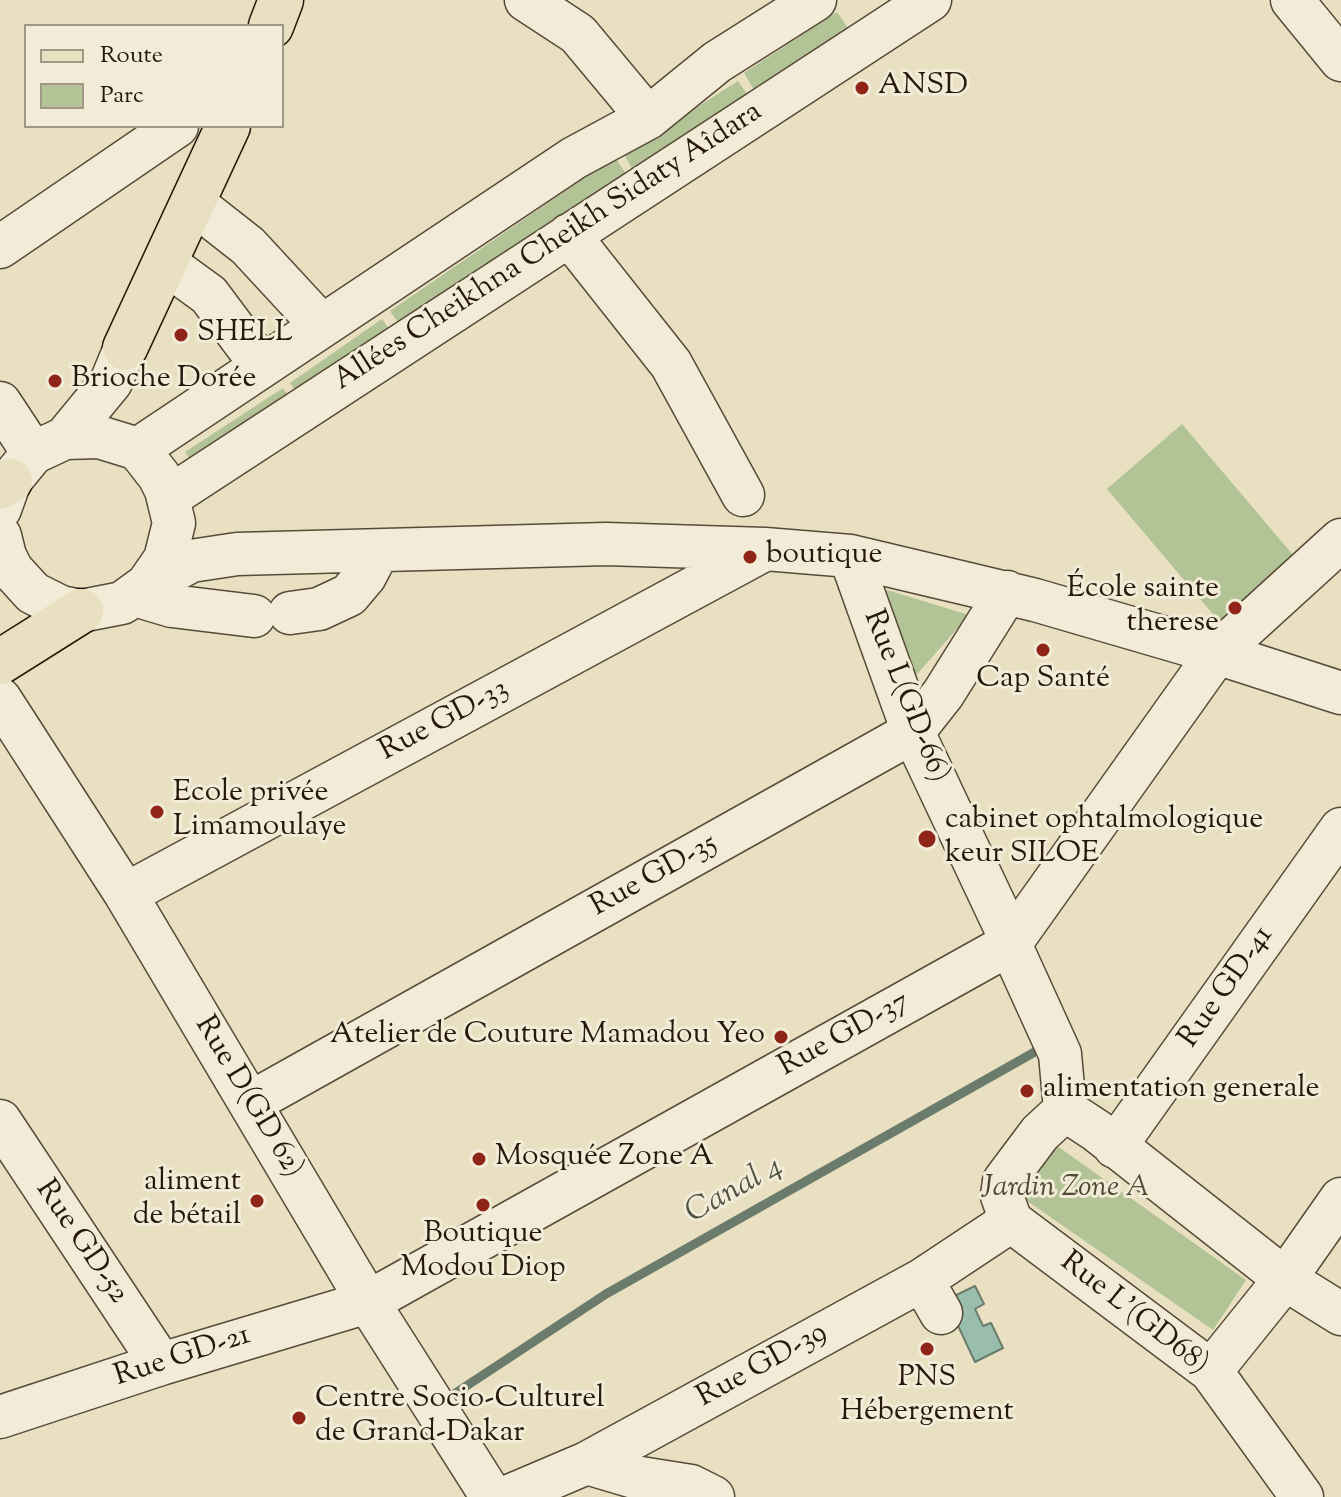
<!DOCTYPE html>
<html>
<head>
<meta charset="utf-8">
<style>
  body { margin:0 }
  #map { position:relative; width:1341px; height:1497px; overflow:hidden; background:#e9e0c1; font-family:"Sorts Mill Goudy",serif }
  canvas { display:block }
  .legend { position:absolute; left:24px; top:24px; width:260px; height:104px; box-sizing:border-box; background:#f1ebd7; border:2px solid #a09785; margin:0; padding:10px 14px; list-style:none; font-size:24px; color:#27180a }
  .legend li { display:flex; align-items:center; gap:16px; height:40px }
  .legend b { width:40px; border:2px solid #a09785 }
</style>
</head>
<body>
<div id="map">
<canvas width="1341" height="1497"></canvas>
<ul class="legend">
<li><b style="height:10px;background:#e9e0c1"></b>Route</li>
<li><b style="height:22px;background:#b2c396"></b>Parc</li>
</ul>
</div>
<script>
const ctx = document.querySelector('canvas').getContext('2d');
ctx.lineJoin = 'round';
function paint(path, color) {
  ctx.fillStyle = color;
  ctx.fill(path, 'evenodd');
}
function poly(rows) {
  const path = new Path2D();
  for (const r of rows) {
    path.moveTo(r[0], r[1]);
    for (let i = 2; i < r.length; i += 2) path.lineTo(r[i], r[i + 1]);
  }
  return path;
}
function strokePath(path, color, width, dash) {
  ctx.strokeStyle = color;
  ctx.lineWidth = width;
  ctx.lineCap = dash ? 'butt' : 'round';
  ctx.setLineDash(dash || []);
  ctx.stroke(path);
}
function drawText(font, color, halo, rows, align = 'center') {
  ctx.font = font + ' "Sorts Mill Goudy",serif';
  ctx.lineWidth = 6;
  ctx.setLineDash([]);
  ctx.textBaseline = 'middle';
  ctx.strokeStyle = halo;
  ctx.fillStyle = color;
  for (const [text, x, y, turn = 0] of rows) {
    ctx.save();
    ctx.translate(x, y);
    ctx.rotate((+turn || 0) * Math.PI / 180);
    ctx.textAlign = isNaN(turn) ? turn : align;
    if (halo) ctx.strokeText(text, 0, 0);
    ctx.fillText(text, 0, 0);
    ctx.restore();
  }
}
paint(poly([
  [837,12,850,31,756,93,744,73],
  [738,81,749,97,634,172,624,154],
  [615,157,628,177,404,331,390,311],
  [382,319,394,336,302,401,290,383],
  [283,388,295,406,197,470,185,452],
  [1182,424,1299,562,1223,626,1107,489],
  [887,590,969,615,912,680,878,607],
  [1053,1143,1246,1280,1213,1330,1020,1196]
]), '#b2c396');
const water = poly([
  [975,1286,984,1304,975,1309,983,1326,991,1323,1003,1348,975,1362,946,1300,975,1286]
]);
paint(water, '#99bead');
strokePath(water, '#6b7c6c', 2);
strokePath(poly([
  [443,1398,445,1400,606,1294,1033,1053,1044,1044]
]), '#6b7c6c', 9);
const minor = poly([
  [526,0,578,34,648,118],
  [1292,0,1341,60],
  [192,202,248,246,322,326],
  [569,235,671,364,743,495],
  [0,247,177,126],
  [165,263,209,295,262,366],
  [0,403,33,453],
  [65,438,111,382,125,348],
  [138,449,574,158,648,118,717,62,815,0],
  [169,497,930,0],
  [0,509,10,481,33,453,65,438,99,437,138,449,159,476,166,490,174,523,165,559,147,585,122,603,81,611,61,607,33,593,12,570,5,556,0,536],
  [850,556,913,732,1004,925,1010,944,1060,1054,1065,1110,1040,1133,1004,1181,1002,1196,1011,1221],
  [147,585,191,561,237,554,606,544,765,549,850,556,1035,600,1217,653,1341,693],
  [135,595,172,606,254,616],
  [290,613,319,609,349,595,365,576,378,551],
  [0,699,125,893,368,1302,492,1497],
  [126,894,762,551],
  [250,1103,913,732,943,694,1007,592],
  [1065,1110,1097,1131,1285,1279,1341,1314],
  [0,1121,161,1364],
  [1115,1147,1341,829],
  [1011,1221,1211,1371,1302,1497],
  [922,1280,941,1313],
  [1211,1371,1285,1279,1341,1199],
  [0,1417,161,1364,368,1302,1010,944,1217,653,1341,540],
  [587,1463,634,1477,691,1486,713,1497],
  [507,1497,587,1463,922,1280,1011,1221]
]);
const major = poly([
  [271,26,281,0],
  [125,348,228,126],
  [0,487,10,481],
  [0,662,81,611]
]);
strokePath(minor, '#584a38', 45);
strokePath(major, '#27180a', 47);
strokePath(minor, '#f1ebd7', 42);
strokePath(major, '#e9e0c1', 44);
for (const [x, y, r, color] of [
  [862,88,8,"#8f2418"],
  [181,335,8,"#8f2418"],
  [55,381,8,"#8f2418"],
  [750,557,8,"#8f2418"],
  [1235,608,8,"#8f2418"],
  [1043,650,8,"#8f2418"],
  [157,812,8,"#8f2418"],
  [927,839,10,"#8f2418"],
  [781,1037,8,"#8f2418"],
  [1027,1091,8,"#8f2418"],
  [479,1159,8,"#8f2418"],
  [257,1201,8,"#8f2418"],
  [483,1205,8,"#8f2418"],
  [927,1349,8,"#8f2418"],
  [299,1418,8,"#8f2418"]
]) {
  const dot = new Path2D();
  dot.arc(x, y, r, 0, 2 * Math.PI);
  ctx.fillStyle = color;
  ctx.fill(dot);
  strokePath(dot, '#f1ebd7', 3);
}
drawText('30px', '#27180a', '#f1ebd7', [
  ["ANSD",878,88],
  ["SHELL",197,335],
  ["Brioche Dorée",71,381],
  ["boutique",766,557],
  ["École sainte",1219,591,"right"],
  ["therese",1219,625,"right"],
  ["Cap Santé",1043,681,"center"],
  ["Ecole privée",173,795],
  ["Limamoulaye",173,829],
  ["cabinet ophtalmologique",945,822],
  ["keur SILOE",945,856],
  ["Atelier de Couture Mamadou Yeo",765,1037,"right"],
  ["alimentation generale",1043,1091],
  ["Mosquée Zone A",495,1159],
  ["aliment",241,1184,"right"],
  ["de bétail",241,1218,"right"],
  ["Boutique",483,1236,"center"],
  ["Modou Diop",483,1270,"center"],
  ["PNS",927,1380,"center"],
  ["Hébergement",927,1414,"center"],
  ["Centre Socio-Culturel",315,1401],
  ["de Grand-Dakar",315,1435]
], 'left');
drawText('30px', '#27180a', '#f1ebd7', [
  ["Allées Cheikhna Cheikh Sidaty Aîdara",549,248,-33],
  ["Rue L(GD-66)",904,697,68],
  ["Rue GD-33",445,722,-28],
  ["Rue GD-35",655,877,-29],
  ["Rue GD-41",1228,988,-55],
  ["Rue GD-37",845,1036,-29],
  ["Rue D(GD 62)",247,1098,59],
  ["Rue GD-52",80,1243,56],
  ["Rue L'(GD68)",1133,1315,38],
  ["Rue GD-21",183,1358,-18],
  ["Rue GD-39",763,1367,-29]
]);
drawText('italic 30px', '#514b34', '#f1ebd7', [
  ["Jardin Zone A",1065,1190]
]);
drawText('italic 32px', '#4f5243', '#f1ebd7', [
  ["Canal 4",735,1192,-29]
]);
</script>
</body>
</html>
